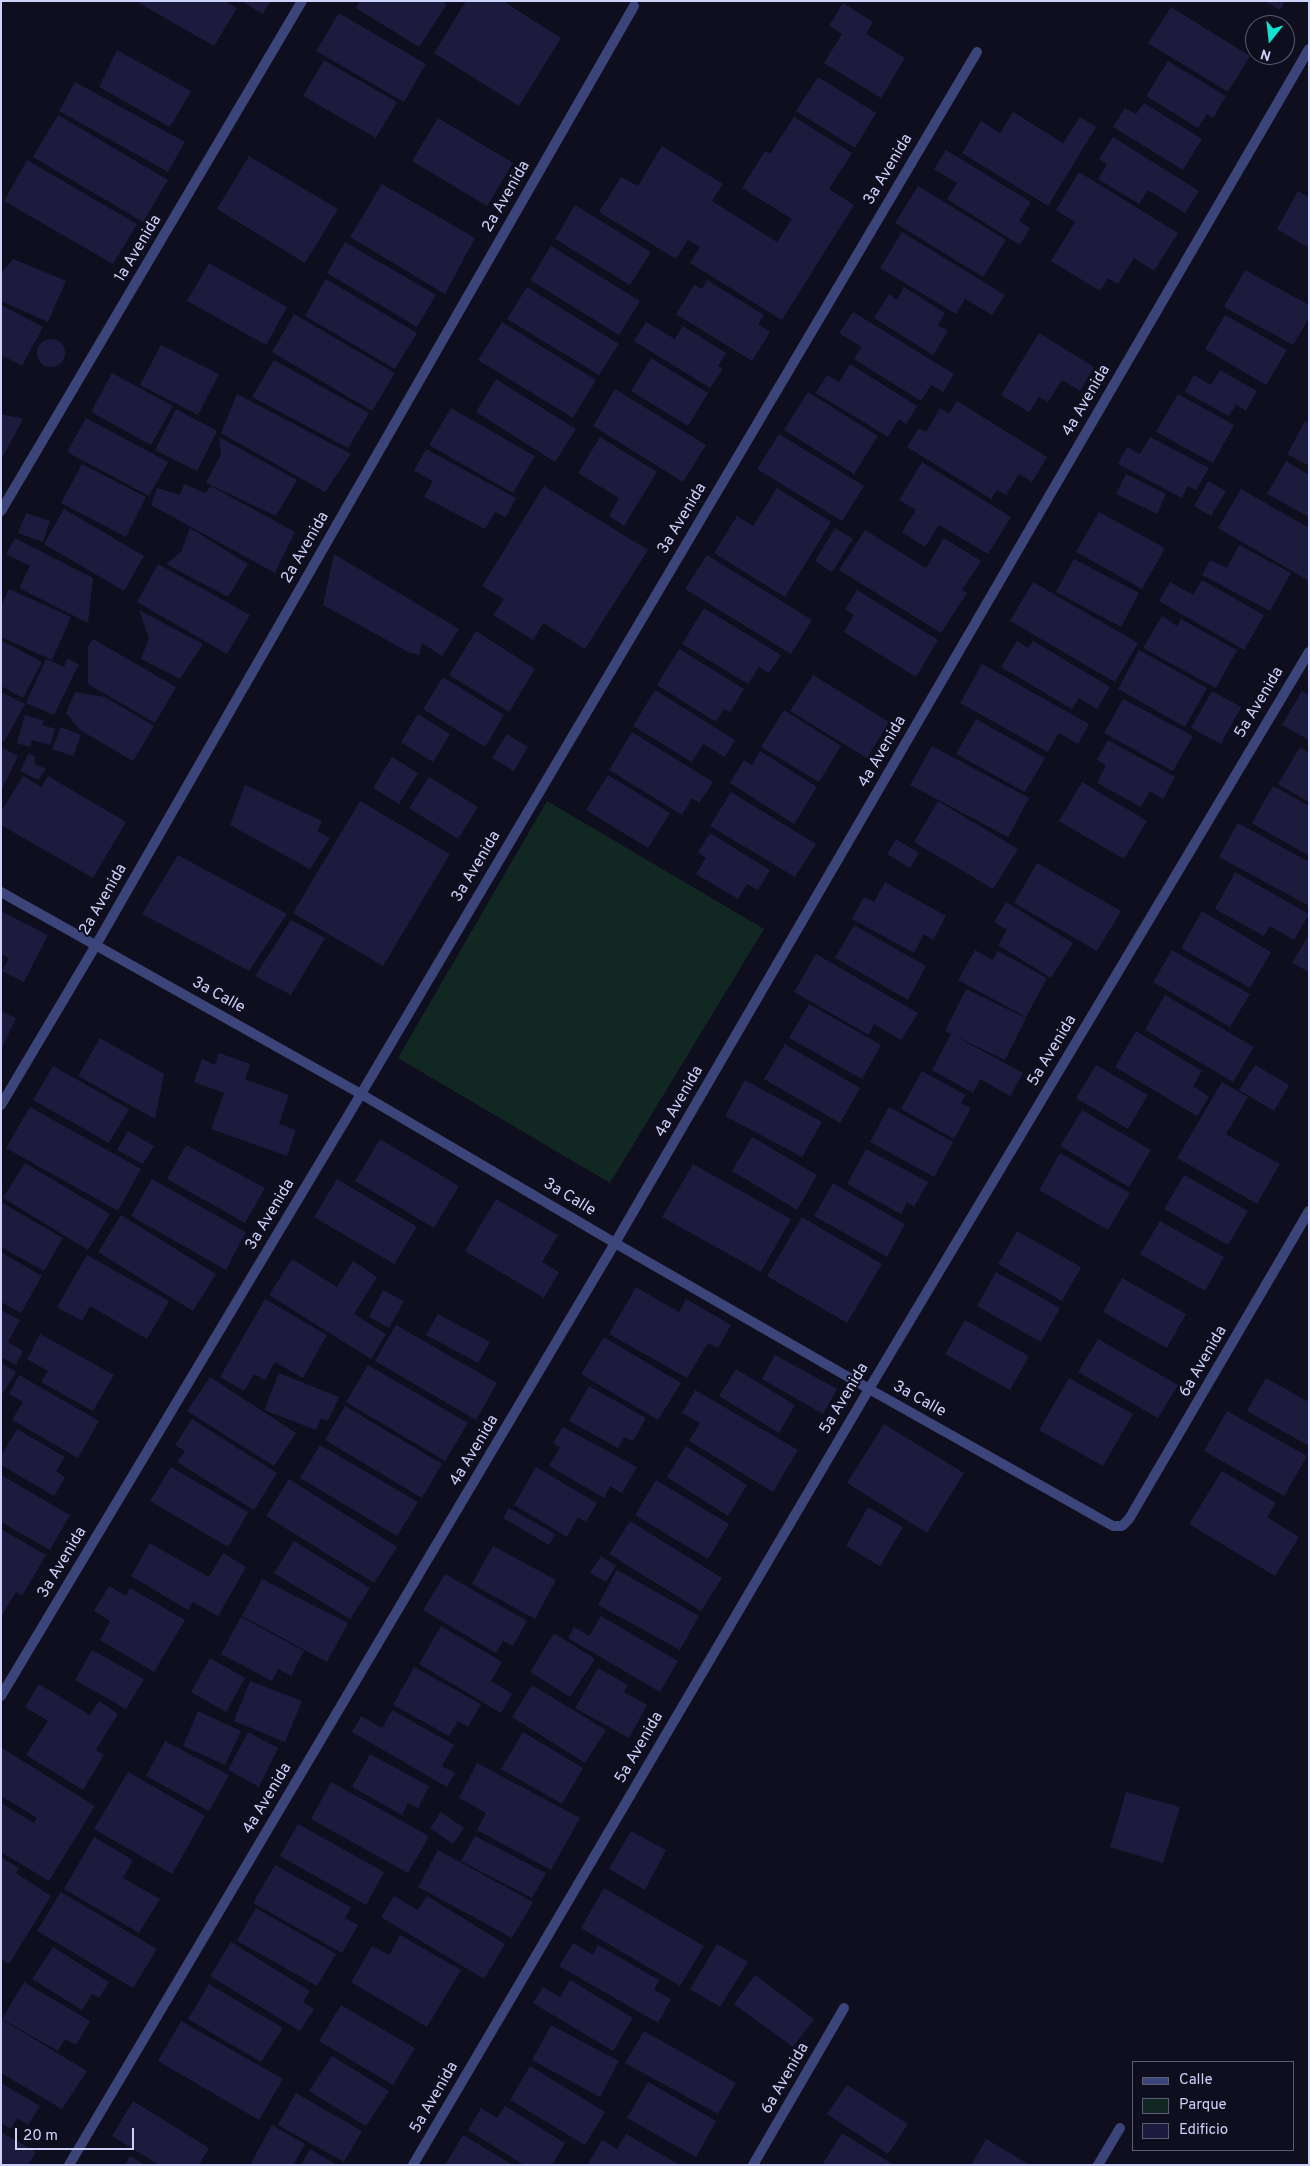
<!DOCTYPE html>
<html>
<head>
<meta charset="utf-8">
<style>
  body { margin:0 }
  #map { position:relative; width:1310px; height:2166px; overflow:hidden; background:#0e0e1e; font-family:Overpass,sans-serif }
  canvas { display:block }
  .frame { position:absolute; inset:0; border:2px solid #ced2fb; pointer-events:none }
  .legend { position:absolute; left:1132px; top:2061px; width:162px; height:90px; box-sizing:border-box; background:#0e0e1e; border:1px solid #5b5c76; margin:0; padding:6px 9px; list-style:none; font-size:15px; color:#ced2fb }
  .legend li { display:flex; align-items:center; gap:10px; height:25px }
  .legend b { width:25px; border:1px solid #5b5c76 }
  .north { position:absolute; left:1245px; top:15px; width:50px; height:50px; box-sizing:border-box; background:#0e0e1e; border:1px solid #5b5c76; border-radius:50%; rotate:196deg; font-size:14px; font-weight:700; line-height:20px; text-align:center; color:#ced2fb }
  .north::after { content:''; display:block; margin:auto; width:18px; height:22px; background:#12e4d1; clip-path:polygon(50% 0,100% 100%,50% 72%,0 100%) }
  .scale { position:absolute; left:15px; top:2128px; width:119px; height:22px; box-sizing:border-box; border:2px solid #ced2fb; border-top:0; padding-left:6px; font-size:15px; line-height:18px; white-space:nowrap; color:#ced2fb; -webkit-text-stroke:4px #0e0e1e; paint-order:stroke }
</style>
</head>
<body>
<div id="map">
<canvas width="1310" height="2166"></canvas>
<div class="frame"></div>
<ul class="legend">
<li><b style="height:6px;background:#3c4579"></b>Calle</li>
<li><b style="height:14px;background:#112722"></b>Parque</li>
<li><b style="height:14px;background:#1c1b3d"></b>Edificio</li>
</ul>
<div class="north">N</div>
<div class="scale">20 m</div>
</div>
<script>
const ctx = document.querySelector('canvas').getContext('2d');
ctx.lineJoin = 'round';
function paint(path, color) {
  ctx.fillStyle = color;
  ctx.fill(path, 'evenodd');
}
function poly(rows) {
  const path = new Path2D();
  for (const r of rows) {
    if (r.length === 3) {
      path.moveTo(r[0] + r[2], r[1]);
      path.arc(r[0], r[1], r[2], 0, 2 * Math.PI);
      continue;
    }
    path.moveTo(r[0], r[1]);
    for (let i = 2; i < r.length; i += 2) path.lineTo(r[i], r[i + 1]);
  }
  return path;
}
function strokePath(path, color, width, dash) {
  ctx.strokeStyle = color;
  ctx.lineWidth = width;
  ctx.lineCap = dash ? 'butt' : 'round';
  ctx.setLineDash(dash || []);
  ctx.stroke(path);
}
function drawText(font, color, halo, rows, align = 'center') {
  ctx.font = font + ' Overpass,sans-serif';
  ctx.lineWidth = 4;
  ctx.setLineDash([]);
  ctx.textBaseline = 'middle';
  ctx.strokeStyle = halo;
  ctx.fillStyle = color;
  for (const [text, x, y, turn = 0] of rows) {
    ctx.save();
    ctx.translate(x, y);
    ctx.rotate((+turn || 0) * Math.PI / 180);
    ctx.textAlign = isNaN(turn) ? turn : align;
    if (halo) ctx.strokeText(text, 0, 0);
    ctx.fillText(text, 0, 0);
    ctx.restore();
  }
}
paint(poly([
  [547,801,764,929,610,1183,398,1058]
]), '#112722');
paint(poly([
  [140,1,225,1,237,8,214,46,139,3],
  [241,1,270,1,263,14],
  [360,1,442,1,447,4,419,47,356,8],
  [466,1,503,1,561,38,519,106,434,53],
  [1265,1,1285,1,1280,10],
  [843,3,873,22,866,34,905,58,881,98,824,63,842,34,829,26],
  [1171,7,1250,56,1228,92,1148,43],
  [339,13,426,64,404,102,316,51],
  [117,50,191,91,170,127,99,87],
  [324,60,397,102,376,138,303,96],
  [1168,61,1226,96,1213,118,1207,114,1198,128,1146,96],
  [818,77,876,113,855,148,796,111],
  [75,82,185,142,168,172,59,111],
  [1144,103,1202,139,1183,170,1113,127,1125,108,1136,114],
  [1013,112,1063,143,1080,117,1096,127,1048,206,962,153,981,121,1000,133],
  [58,115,168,180,143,222,33,157],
  [794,117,852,153,829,189,854,205,782,320,690,263,700,247,688,240,676,259,599,212,621,177,638,186,662,146,723,184,712,201,777,242,792,219,742,188,765,151,770,154],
  [438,118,513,163,487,206,412,161],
  [1113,137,1199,191,1185,213,1148,190,1139,204,1098,179,1107,164,1099,159],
  [946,150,1031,202,1019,221,1030,228,1020,245,947,199,957,183,934,169],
  [249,156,338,209,305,263,217,209],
  [27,160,137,224,113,264,4,201],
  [1079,172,1178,233,1154,271,1134,258,1118,284,1108,278,1100,291,1051,261,1075,222,1056,210],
  [382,184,475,238,445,294,350,237],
  [918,186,1006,240,983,277,895,223],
  [1298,191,1309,197,1309,248,1277,229],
  [575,205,651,252,630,285,555,239],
  [902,232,1005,295,992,315,965,299,956,314,880,268],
  [345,242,436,295,417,327,327,273],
  [551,246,640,301,619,335,530,280],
  [13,259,66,281,48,322,1,301,1,273],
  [209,263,287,307,266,345,187,301],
  [1245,270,1309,305,1309,318,1293,345,1224,307],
  [326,279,417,333,395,369,305,316],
  [707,280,764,315,758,324,770,332,752,361,676,314,694,285,702,289],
  [527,287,619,344,599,375,507,319],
  [904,287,945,313,938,325,948,331,933,355,874,318,889,294,897,300],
  [1,305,43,327,22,366,1,355],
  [853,312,954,374,943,392,931,385,921,401,854,359,862,347,839,333],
  [294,314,395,373,372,411,272,352],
  [1225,315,1287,350,1266,385,1205,349],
  [502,322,596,380,573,418,478,360],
  [646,322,675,339,683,326,726,353,718,366,723,369,710,388,634,341],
  [1039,333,1094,367,1080,391,1062,380,1048,402,1039,397,1029,412,1001,395],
  [51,353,14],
  [161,345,219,374,198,415,140,385],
  [651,358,708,393,688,426,631,391],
  [274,360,369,413,348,448,252,397],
  [850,364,917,406,906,424,899,419,888,437,816,393,827,375,839,382],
  [1220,370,1257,391,1246,411,1236,404,1229,416,1185,392,1194,375,1211,385],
  [112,373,173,406,151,445,91,412],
  [496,379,576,429,555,462,476,412],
  [615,389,706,445,683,482,593,426],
  [808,392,878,436,854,474,784,430],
  [237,394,351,454,325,492,221,433],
  [1178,394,1234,425,1213,463,1156,432],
  [957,401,1047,457,1032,482,1019,474,1006,495,997,490,991,499,907,447,919,428,926,432,940,408,949,414],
  [451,408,535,456,513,493,429,445],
  [176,409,217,431,197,471,155,450],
  [1,414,23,419,3,456,1,455],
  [86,418,168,462,149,496,67,452],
  [1305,421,1309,423,1309,466,1287,454],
  [779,434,864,486,842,521,757,469],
  [219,437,297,480,276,516,206,483,221,454],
  [600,437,657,472,624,526,609,516,619,498,578,473],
  [1150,437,1209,468,1196,490,1188,486,1182,498,1118,464,1127,447,1140,454],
  [426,449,516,498,506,517,495,512,485,529,424,497,433,481,414,471],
  [1286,461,1309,475,1309,517,1267,494],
  [922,462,1011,517,988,554,939,525,925,547,902,532,916,510,899,500],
  [82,464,146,497,126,537,61,503],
  [1126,474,1166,494,1157,514,1116,494],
  [1208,481,1226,491,1211,516,1194,506],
  [184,484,205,493,211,486,295,532,275,573,151,505,157,488,180,495],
  [544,486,648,550,585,649,543,623,533,640,493,615,504,599,482,586],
  [777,488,831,522,785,597,714,553,737,516,753,526],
  [1241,489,1309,528,1309,581,1218,528],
  [64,509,144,556,124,591,44,544],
  [1099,512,1165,548,1142,589,1076,552],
  [26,513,50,521,43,542,18,533],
  [190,528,248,564,228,597,166,564,181,552],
  [835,528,853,539,832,572,815,561],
  [865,530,926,568,944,538,981,561,962,590,967,593,941,633,839,570],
  [15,538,93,578,88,623,19,588,30,566,6,554],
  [1239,545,1291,573,1270,611,1202,575,1210,560,1227,568],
  [334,554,459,629,442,656,422,643,419,655,413,653,412,654,323,605],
  [707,555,812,620,791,654,685,589],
  [1074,559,1139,593,1121,627,1056,592],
  [158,564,250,615,227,654,137,602],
  [1202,580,1264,615,1244,650,1159,601,1170,582,1193,595],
  [1033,582,1138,643,1115,682,1010,621],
  [9,589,71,617,52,660,1,637,1,606],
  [857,590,938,640,916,677,844,632,854,615,845,609],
  [704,608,781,655,769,673,759,667,748,684,682,644],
  [139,610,203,644,180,679,141,659,149,638],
  [1162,616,1177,626,1181,619,1237,650,1216,688,1143,648],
  [476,631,535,669,509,712,449,675],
  [93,639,176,687,155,723,88,684,88,646],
  [1,640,42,662,23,698,1,686],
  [1017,641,1028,648,1033,641,1110,687,1097,709,1079,698,1072,709,1001,667],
  [679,649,744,689,730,712,724,709,716,722,657,685],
  [1139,650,1207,688,1185,727,1118,689],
  [46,659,64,667,67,659,79,664,54,715,26,703],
  [982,664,1089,724,1078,744,1059,733,1048,752,960,703],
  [813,675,889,722,867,758,790,711],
  [443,677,504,715,485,747,423,709],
  [655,690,735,740,725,757,703,744,692,762,633,726],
  [1212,691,1241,707,1221,744,1191,728],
  [1302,691,1309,695,1309,740,1282,725],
  [1,692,25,704,4,742,1,740],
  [75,692,105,697,154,726,133,761,80,730,66,713],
  [1123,699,1193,736,1173,771,1104,733],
  [784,710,841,746,819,782,761,747],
  [418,714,450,734,433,762,401,742],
  [25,715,44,721,42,725,55,729,50,745,32,740,30,747,17,743],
  [976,719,1045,758,1025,792,956,754],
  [61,727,81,735,73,756,52,749],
  [632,732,713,782,699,803,692,798,682,815,609,770],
  [507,734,528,747,514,771,492,758],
  [1108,740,1175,777,1163,799,1150,791,1141,807,1097,783,1106,765,1097,760],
  [932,746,1029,798,1008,837,910,785],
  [1,747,18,756,1,791],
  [1300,747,1309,753,1309,802,1278,784],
  [760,751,817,787,794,824,730,783,744,760,752,765],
  [29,753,35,757,34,764,46,769,38,780,20,771],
  [392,757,418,773,399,804,373,788],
  [608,775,670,813,648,848,586,810],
  [23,776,41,787,48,776,126,822,93,878,1,825,1,812],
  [429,777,478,807,458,839,409,808],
  [1082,782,1147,821,1124,859,1059,821],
  [245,785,322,821,317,831,330,838,310,869,230,825],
  [1273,786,1309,806,1309,856,1252,823],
  [731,792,816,844,795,877,710,826],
  [360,801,450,854,383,966,293,913],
  [938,801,1018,849,993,889,914,842],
  [1238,823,1309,862,1309,906,1219,857],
  [710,833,770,870,758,890,747,884,738,899,696,874,706,858,698,852],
  [896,839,919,853,910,868,887,854],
  [178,855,287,914,249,971,142,914],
  [1037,863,1121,911,1097,951,1014,903],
  [1235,872,1309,914,1294,940,1270,926,1264,936,1215,909],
  [885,882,946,916,933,940,924,934,914,953,852,919,864,897,874,902],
  [1006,902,1073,943,1051,978,998,945,1007,930,994,922],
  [1,911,48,935,24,982,2,971,9,958,1,954],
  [1202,911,1271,952,1250,988,1181,948],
  [291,920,325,938,291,995,255,976],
  [854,925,926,966,908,1000,835,958],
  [1309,934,1309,972,1292,963],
  [975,950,993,960,998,951,1047,978,1026,1017,958,980],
  [1172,950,1250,994,1230,1027,1153,982],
  [816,954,918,1013,901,1040,874,1024,869,1035,794,992],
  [966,989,1026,1018,1005,1060,945,1031],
  [1165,995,1254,1047,1233,1082,1145,1030],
  [809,1004,881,1045,862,1079,789,1038],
  [1,1011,16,1018,1,1050],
  [1136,1031,1202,1071,1193,1086,1209,1097,1197,1116,1115,1067],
  [951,1034,1023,1073,1010,1096,980,1079,973,1093,932,1070],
  [100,1038,164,1074,155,1119,78,1076],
  [785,1044,860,1088,840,1123,764,1079],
  [219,1053,250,1064,245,1079,289,1095,279,1124,296,1130,287,1156,211,1129,224,1093,194,1082,202,1059,215,1065],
  [1096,1065,1148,1095,1128,1129,1076,1098],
  [1255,1065,1289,1085,1274,1111,1239,1090],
  [53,1066,129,1109,109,1143,33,1100],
  [922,1071,966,1095,961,1103,971,1108,954,1139,901,1109],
  [745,1080,822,1122,802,1157,725,1116],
  [1222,1082,1248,1097,1226,1134,1280,1164,1257,1204,1177,1158],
  [30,1107,141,1169,118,1211,6,1148],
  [889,1107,953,1142,934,1177,870,1142],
  [1082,1110,1151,1150,1129,1187,1060,1146],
  [128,1131,154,1146,143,1164,117,1150],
  [752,1137,817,1175,797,1210,732,1171],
  [380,1139,459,1186,434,1228,355,1181],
  [186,1145,265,1188,245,1223,167,1179],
  [866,1149,928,1182,914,1207,907,1202,901,1214,847,1184],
  [1060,1153,1130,1193,1108,1230,1039,1190],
  [25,1163,110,1214,88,1250,3,1198],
  [693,1164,791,1219,761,1272,662,1217],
  [1184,1175,1248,1211,1228,1245,1164,1209],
  [152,1179,246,1232,226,1270,131,1216],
  [337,1179,417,1227,394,1264,314,1217],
  [833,1183,905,1224,887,1257,814,1216],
  [496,1199,558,1235,542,1262,559,1272,544,1298,465,1251],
  [1,1202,63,1238,44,1271,1,1247],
  [121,1215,216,1274,193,1311,98,1252],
  [802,1217,882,1264,847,1323,767,1276],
  [1160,1221,1224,1257,1205,1291,1140,1254],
  [1017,1231,1081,1267,1062,1301,998,1264],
  [1,1252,42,1276,21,1313,1,1302],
  [87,1255,169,1301,147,1339,90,1306,82,1321,57,1307],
  [292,1259,337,1287,353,1261,377,1277,354,1314,386,1334,371,1359,269,1295],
  [996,1272,1060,1308,1041,1342,977,1306],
  [1122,1278,1186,1314,1167,1348,1103,1312],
  [636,1287,679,1312,686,1299,731,1325,718,1348,708,1343,687,1378,609,1334],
  [383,1290,404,1301,389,1328,369,1317],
  [265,1299,327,1335,303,1378,275,1362,265,1380,254,1374,244,1391,220,1377],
  [1,1310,20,1320,8,1342,23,1351,16,1365,1,1357],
  [438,1314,490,1342,478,1363,426,1335],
  [965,1320,1029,1356,1010,1390,945,1354],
  [396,1325,497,1383,476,1420,375,1361],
  [40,1334,114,1375,93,1411,41,1382,48,1371,27,1359],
  [604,1337,681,1383,658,1420,581,1374],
  [1098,1339,1178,1385,1158,1418,1078,1372],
  [775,1355,837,1389,823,1414,762,1379],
  [1,1363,16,1372,3,1393,1,1392],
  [368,1365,468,1423,445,1461,346,1402],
  [736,1369,795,1405,779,1433,719,1396],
  [279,1373,339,1397,328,1421,321,1418,316,1430,264,1410],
  [19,1375,99,1421,78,1458,12,1420,23,1402,9,1394],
  [210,1377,296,1433,274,1466,187,1411],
  [1069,1378,1133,1414,1103,1466,1039,1430],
  [1266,1378,1309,1402,1309,1446,1247,1411],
  [589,1386,646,1418,633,1441,624,1437,618,1448,569,1421],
  [695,1390,798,1450,773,1492,689,1441,700,1423,682,1413],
  [345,1406,442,1464,422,1498,325,1440],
  [1227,1411,1307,1456,1284,1496,1204,1451],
  [192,1419,277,1473,254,1510,177,1462,185,1451,175,1445],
  [884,1424,964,1473,927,1533,847,1483],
  [563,1427,637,1467,622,1493,610,1486,604,1498,549,1466,560,1447,553,1443],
  [17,1429,65,1457,56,1471,65,1477,54,1496,1,1465,1,1456],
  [320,1445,418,1502,397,1536,300,1478],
  [686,1446,747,1485,728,1516,667,1477],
  [171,1467,248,1512,228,1547,150,1501],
  [536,1467,597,1503,586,1522,578,1517,567,1537,514,1505],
  [1222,1471,1276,1503,1267,1517,1299,1537,1275,1576,1189,1524],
  [1,1475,70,1515,50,1550,1,1522],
  [289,1479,397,1547,374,1583,266,1516],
  [656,1480,729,1524,708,1559,635,1515],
  [868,1507,903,1527,880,1566,846,1546],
  [509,1508,555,1534,549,1545,503,1518],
  [630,1521,722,1578,701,1611,609,1554],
  [1,1529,46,1555,22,1596,16,1592,1,1617],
  [294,1541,370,1588,350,1619,274,1573],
  [150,1543,209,1577,223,1553,246,1567,218,1616,193,1602,188,1610,131,1576],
  [493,1546,556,1580,535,1619,472,1584],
  [601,1556,616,1566,606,1582,590,1573],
  [617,1570,699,1616,680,1650,598,1605],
  [445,1574,527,1621,513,1646,503,1641,496,1653,423,1610],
  [262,1579,348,1623,327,1662,242,1616],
  [109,1586,126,1596,130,1588,185,1620,154,1672,100,1640,110,1621,94,1611],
  [601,1616,678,1661,660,1692,568,1638,574,1627,589,1636],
  [241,1617,304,1651,291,1676,278,1669,272,1681,221,1654],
  [441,1626,502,1662,491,1681,512,1694,501,1713,419,1664],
  [554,1633,595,1659,570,1697,530,1672],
  [92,1650,144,1679,126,1709,75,1680],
  [210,1658,245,1678,226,1712,191,1692],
  [414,1667,481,1704,468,1727,458,1721,449,1736,393,1705],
  [598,1668,628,1685,624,1692,647,1705,629,1738,575,1708],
  [250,1681,302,1701,285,1742,234,1721],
  [39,1684,90,1715,99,1701,118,1714,96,1750,104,1755,83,1790,26,1755,48,1721,25,1707],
  [532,1685,606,1730,585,1763,512,1717],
  [392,1710,454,1745,442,1766,455,1773,447,1787,352,1732,361,1716,382,1728],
  [198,1711,241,1731,225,1765,183,1746],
  [248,1732,278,1748,259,1787,228,1770],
  [523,1732,583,1768,562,1804,501,1769],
  [165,1741,229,1775,209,1811,146,1776],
  [2,1748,95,1806,49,1881,1,1852,1,1803,34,1823,37,1818,1,1796],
  [370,1754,429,1786,418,1808,408,1803,402,1815,352,1787],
  [477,1763,580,1818,551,1870,477,1830,486,1813,459,1798],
  [128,1772,205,1816,172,1874,94,1829],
  [331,1782,429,1836,408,1873,311,1819],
  [1126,1792,1180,1807,1163,1863,1110,1847],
  [441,1812,464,1828,453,1844,430,1828],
  [298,1824,384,1872,366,1905,280,1856],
  [631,1831,666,1850,645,1890,609,1869],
  [475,1836,546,1873,532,1898,461,1861],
  [94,1837,133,1860,123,1878,160,1899,139,1933,64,1889],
  [438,1850,533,1902,512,1938,418,1887],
  [1,1857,19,1868,16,1873,51,1896,9,1964,1,1959],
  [275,1865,351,1907,345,1918,358,1925,342,1953,253,1903],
  [604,1888,704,1946,680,1986,581,1928],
  [61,1892,157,1949,133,1988,37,1931],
  [394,1896,418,1910,427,1896,505,1944,484,1979,381,1917],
  [256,1908,336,1954,317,1986,237,1941],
  [400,1935,461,1970,427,2027,351,1982,372,1946,389,1955],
  [231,1942,310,1991,303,2002,314,2009,300,2031,210,1976],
  [573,1943,593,1955,598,1945,659,1980,654,1990,671,1999,658,2023,559,1966],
  [717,1944,748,1962,720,2007,690,1989],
  [53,1947,109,1982,99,1998,92,1994,82,2010,32,1979],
  [755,1975,814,2019,793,2047,734,2004],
  [570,1980,633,2018,613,2051,533,2003,543,1987,560,1997],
  [24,1982,90,2021,76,2045,65,2039,58,2051,2,2019],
  [209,1984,283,2028,261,2062,188,2019],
  [341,2005,415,2048,393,2085,319,2041],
  [1,2019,87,2071,62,2109,1,2073],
  [181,2021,283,2079,259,2120,158,2061],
  [551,2025,619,2061,600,2097,532,2060],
  [644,2031,736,2083,718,2114,625,2063],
  [332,2056,389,2091,366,2126,309,2091],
  [530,2066,605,2112,585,2145,510,2100],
  [648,2082,716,2121,696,2157,627,2118],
  [1,2083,40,2106,28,2125,17,2118,11,2129,1,2123],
  [847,2085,908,2124,888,2154,827,2114],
  [296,2093,362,2131,344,2162,278,2125],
  [133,2101,209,2148,199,2165,159,2165,112,2136],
  [505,2106,565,2143,552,2165,524,2165,468,2130,481,2108,497,2118],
  [272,2125,305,2144,293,2165,254,2165,251,2163],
  [1,2132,36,2152,28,2165,1,2165],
  [842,2133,894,2165,822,2165],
  [626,2134,680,2165,588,2164,602,2140,617,2149],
  [463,2135,513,2165,445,2165],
  [986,2139,1030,2165,971,2165],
  [310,2149,337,2165,301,2165],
  [130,2156,145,2165,125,2165]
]), '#1c1b3d');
strokePath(poly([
  [1,511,302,1],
  [1,892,361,1094,615,1243,869,1389,1113,1526,1122,1526,1129,1519,1309,1211],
  [1,1105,96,945,634,6],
  [1,1696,361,1094,977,52],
  [69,2165,615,1243,1309,49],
  [413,2165,869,1389,1309,652],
  [753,2165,844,2008],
  [1098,2165,1120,2128]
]), '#3c4579', 10);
drawText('16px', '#ced2fb', '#0e0e1e', [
  ["3a Avenida",889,170,-59],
  ["2a Avenida",507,197,-60],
  ["1a Avenida",139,249,-59],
  ["4a Avenida",1087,401,-60],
  ["3a Avenida",683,519,-59],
  ["2a Avenida",306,548,-60],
  ["5a Avenida",1260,703,-59],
  ["4a Avenida",883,752,-60],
  ["3a Avenida",477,867,-59],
  ["2a Avenida",104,900,-60],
  ["3a Calle",218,996,29],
  ["5a Avenida",1053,1051,-59],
  ["4a Avenida",680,1102,-60],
  ["3a Calle",569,1198,31],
  ["3a Avenida",271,1215,-59],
  ["6a Avenida",1204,1362,-60],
  ["5a Avenida",845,1399,-59],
  ["3a Calle",919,1400,29],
  ["4a Avenida",475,1451,-59],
  ["3a Avenida",63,1563,-59],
  ["5a Avenida",640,1748,-60],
  ["4a Avenida",268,1799,-59],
  ["6a Avenida",786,2079,-60],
  ["5a Avenida",435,2098,-60]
]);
</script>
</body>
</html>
